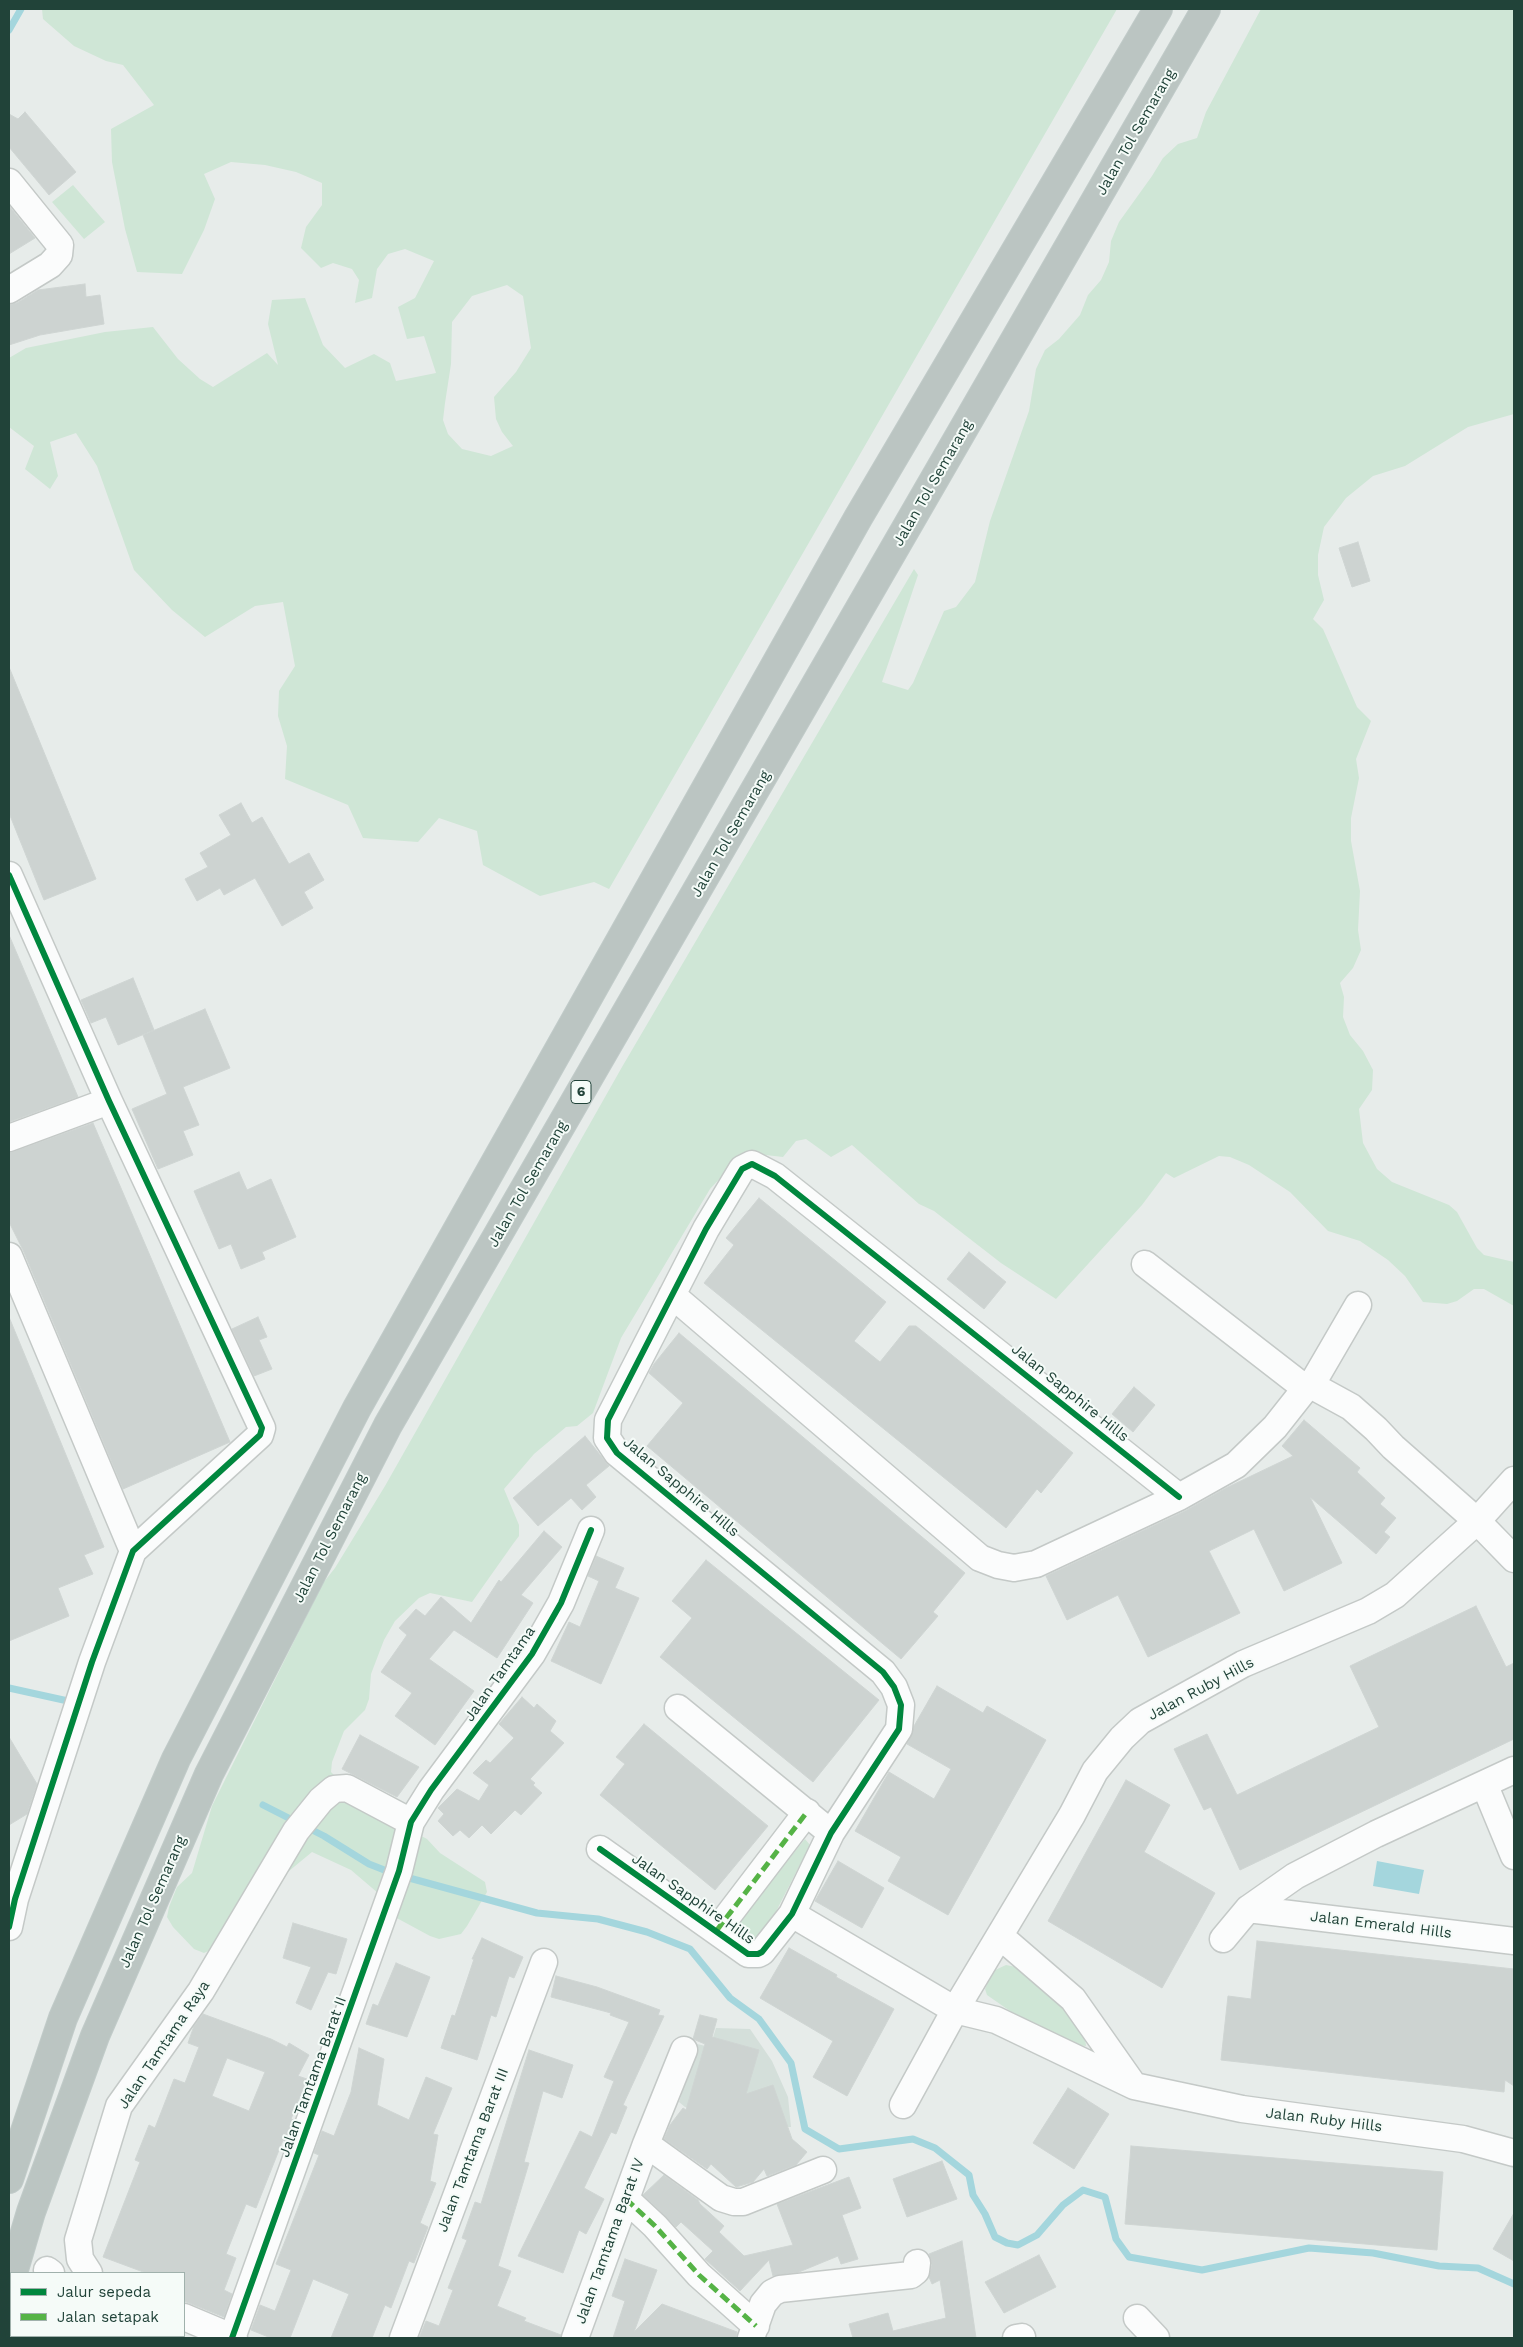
<!DOCTYPE html>
<html>
<head>
<meta charset="utf-8">
<style>
  body { margin:0 }
  #map { position:relative; width:1523px; height:2347px; overflow:hidden; background:#e7ecea; font-family:"Work Sans",sans-serif }
  canvas { display:block }
  .frame { position:absolute; inset:0; border:10px solid #214339; pointer-events:none }
  .legend { position:absolute; left:10px; top:2272px; width:175px; height:65px; box-sizing:border-box; background:#f5fbf8; border:1px solid #a0b1ac; margin:0; padding:6px 9px; list-style:none; font-size:15px; color:#214339 }
  .legend li { display:flex; align-items:center; gap:10px; height:25px }
  .legend b { width:25px; border:1px solid #a0b1ac }
</style>
</head>
<body>
<div id="map">
<canvas width="1523" height="2347"></canvas>
<div class="frame"></div>
<ul class="legend">
<li><b style="height:6px;background:#00873e"></b>Jalur sepeda</li>
<li><b style="height:6px;background:#55b346"></b>Jalan setapak</li>
</ul>
</div>
<script>
const ctx = document.querySelector('canvas').getContext('2d');
ctx.lineJoin = 'round';
function paint(path, color) {
  ctx.fillStyle = color;
  ctx.fill(path, 'evenodd');
}
function poly(rows) {
  const path = new Path2D();
  for (const r of rows) {
    path.moveTo(r[0], r[1]);
    for (let i = 2; i < r.length; i += 2) path.lineTo(r[i], r[i + 1]);
  }
  return path;
}
function strokePath(path, color, width, dash) {
  ctx.strokeStyle = color;
  ctx.lineWidth = width;
  ctx.lineCap = dash ? 'butt' : 'round';
  ctx.setLineDash(dash || []);
  ctx.stroke(path);
}
function drawText(font, color, halo, rows, align = 'center') {
  ctx.font = font + ' "Work Sans",sans-serif';
  ctx.lineWidth = 4;
  ctx.setLineDash([]);
  ctx.textBaseline = 'middle';
  ctx.strokeStyle = halo;
  ctx.fillStyle = color;
  for (const [text, x, y, turn = 0] of rows) {
    ctx.save();
    ctx.translate(x, y);
    ctx.rotate((+turn || 0) * Math.PI / 180);
    ctx.textAlign = isNaN(turn) ? turn : align;
    if (halo) ctx.strokeText(text, 0, 0);
    ctx.fillText(text, 0, 0);
    ctx.restore();
  }
}
paint(poly([
  [716,2028,750,2029,772,2061,788,2097,791,2127,751,2127,685,2107,679,2102,697,2044,710,2047]
]), '#d4dfda');
paint(poly([
  [42,9,1117,9,609,889,594,882,540,896,483,865,477,831,439,818,418,842,363,838,348,805,285,779,287,746,278,716,279,691,295,666,283,602,255,606,205,637,172,610,134,570,97,466,76,433,50,442,58,476,50,489,25,469,34,446,9,427,9,358,26,348,105,332,153,327,178,359,200,379,213,387,267,353,278,365,268,324,272,300,305,298,323,345,345,368,374,354,390,363,396,381,436,373,424,336,407,339,398,307,415,298,434,261,405,249,388,254,377,269,372,298,355,303,359,280,352,269,333,263,321,268,301,248,306,227,322,205,322,183,296,172,265,165,231,162,204,174,215,199,204,230,182,274,137,272,125,229,112,162,111,129,154,105,123,65,106,61,74,46,43,19],
  [507,285,523,296,531,348,516,372,494,397,496,419,502,432,513,446,491,456,462,449,448,434,443,420,445,403,451,364,452,322,472,296],
  [1261,9,1514,9,1514,414,1468,427,1405,466,1373,476,1346,498,1324,527,1318,555,1318,575,1324,600,1313,619,1323,629,1357,707,1371,721,1356,759,1359,778,1351,818,1351,841,1360,891,1358,930,1361,950,1353,968,1340,983,1344,997,1343,1017,1350,1035,1363,1051,1373,1070,1372,1090,1359,1109,1363,1143,1377,1169,1392,1182,1449,1205,1457,1212,1477,1248,1484,1255,1514,1262,1514,1306,1484,1289,1474,1289,1457,1301,1447,1304,1423,1302,1405,1276,1388,1260,1360,1241,1328,1231,1290,1192,1249,1165,1230,1157,1219,1156,1174,1178,1166,1173,1142,1205,1056,1299,1001,1263,934,1211,919,1204,852,1145,831,1157,806,1139,796,1141,783,1157,757,1154,738,1159,710,1189,621,1338,593,1413,577,1426,566,1427,534,1454,504,1489,519,1525,519,1536,513,1544,472,1602,430,1593,419,1598,395,1621,384,1640,371,1674,369,1699,365,1710,344,1731,332,1762,331,1772,364,1806,427,1839,440,1853,485,1882,487,1892,467,1926,461,1934,439,1939,430,1936,393,1916,392,1905,351,1870,312,1852,283,1876,221,1945,204,1953,194,1949,173,1927,167,1917,169,1907,177,1887,192,1873,212,1806,323,1583,335,1568,385,1486,622,1067,914,569,918,575,882,682,908,690,913,683,944,611,956,607,975,582,990,521,1029,411,1036,369,1045,350,1059,339,1080,315,1088,295,1101,280,1109,262,1111,241,1119,222,1152,176,1163,158,1178,144,1197,138,1206,112],
  [73,185,105,222,84,239,52,202],
  [805,1839,810,1845,763,1937,754,1940,741,1934,736,1927,739,1921],
  [1006,1965,1021,1968,1084,2026,1086,2046,1070,2044,1020,2018,987,1995,985,1989,993,1971]
]), '#cfe6d6');
paint(poly([
  [1377,1861,1424,1870,1419,1894,1373,1886]
]), '#a4d6dd');
strokePath(poly([
  [9,30,21,9],
  [9,1688,68,1701],
  [263,1805,324,1836,369,1864,392,1873],
  [402,1876,537,1913,598,1919,647,1932,690,1949,730,1998,759,2019,791,2063,805,2129,839,2149,913,2139,935,2148,969,2175,973,2195,985,2214,995,2237,1007,2243,1018,2245,1037,2235,1063,2205,1083,2190,1105,2197,1116,2239,1129,2257,1202,2270,1309,2248,1373,2253,1439,2266,1478,2268,1514,2284]
]), '#a4d6dd', 7);
const building = poly([
  [25,112,76,172,49,195,9,147,9,114,18,119,25,112],
  [9,206,35,238,9,254,9,206],
  [85,284,86,297,100,295,104,324,40,335,9,345,9,305,17,303,38,290,85,284],
  [1358,542,1370,581,1352,587,1339,548,1358,542],
  [9,667,96,879,44,900,9,813,9,667],
  [241,803,252,823,262,817,289,864,309,853,324,880,304,892,313,908,282,926,255,878,224,895,220,888,197,901,185,879,208,867,200,853,231,835,219,815,241,803],
  [9,935,78,1097,9,1122,9,935],
  [133,978,154,1030,118,1045,106,1017,91,1023,81,1000,133,978],
  [205,1009,230,1068,183,1087,199,1125,183,1131,193,1155,158,1169,132,1109,167,1094,143,1035,205,1009],
  [93,1123,230,1442,123,1489,23,1250,9,1222,9,1153,93,1123],
  [239,1172,247,1190,271,1179,296,1237,262,1252,265,1259,241,1269,231,1244,219,1249,194,1191,239,1172],
  [759,1198,886,1302,854,1341,880,1362,909,1326,916,1326,1073,1453,1041,1493,1037,1489,1006,1528,704,1283,734,1245,726,1238,759,1198],
  [969,1252,1006,1282,984,1309,947,1279,969,1252],
  [9,1317,104,1547,84,1555,93,1574,58,1588,69,1616,9,1641,9,1317],
  [258,1317,267,1337,259,1340,272,1369,254,1376,232,1329,258,1317],
  [679,1333,965,1573,933,1612,938,1616,901,1659,647,1446,683,1403,649,1373,654,1364,679,1333],
  [1134,1387,1155,1405,1133,1432,1112,1414,1134,1387],
  [1304,1420,1360,1468,1357,1472,1385,1498,1380,1504,1396,1518,1384,1532,1390,1537,1376,1554,1310,1497,1342,1563,1284,1591,1254,1529,1209,1551,1240,1613,1148,1657,1118,1595,1067,1620,1046,1576,1185,1511,1226,1488,1293,1456,1282,1446,1304,1420],
  [585,1436,609,1466,586,1485,596,1497,582,1510,571,1498,538,1526,513,1498,585,1436],
  [544,1531,562,1547,521,1595,533,1603,497,1658,454,1630,429,1659,474,1691,435,1745,395,1716,412,1693,381,1672,407,1635,399,1628,416,1609,425,1616,441,1597,471,1623,499,1580,501,1582,544,1531],
  [596,1556,624,1568,615,1588,639,1598,601,1684,551,1661,569,1622,580,1627,599,1581,588,1576,596,1556],
  [706,1560,879,1700,813,1782,660,1657,692,1618,672,1601,706,1560],
  [1476,1606,1506,1667,1514,1663,1514,1739,1240,1870,1211,1807,1204,1810,1174,1749,1207,1734,1237,1795,1379,1727,1350,1666,1476,1606],
  [937,1686,983,1713,987,1706,1046,1740,948,1915,888,1881,901,1857,855,1831,889,1772,934,1799,951,1769,907,1744,914,1726,937,1686],
  [522,1697,534,1708,537,1704,556,1721,550,1731,564,1743,530,1779,535,1783,533,1785,542,1793,521,1815,515,1810,491,1834,482,1825,469,1838,460,1830,453,1836,438,1821,444,1814,438,1808,457,1789,479,1801,489,1785,473,1773,486,1760,490,1763,514,1738,499,1724,522,1697],
  [644,1724,768,1826,715,1890,600,1795,625,1764,616,1757,644,1724],
  [360,1735,419,1767,397,1797,342,1769,360,1735],
  [9,1737,37,1784,27,1814,9,1825,9,1737],
  [1126,1780,1170,1805,1144,1852,1215,1893,1162,1988,1048,1921,1126,1780],
  [838,1861,884,1888,862,1928,815,1901,838,1861],
  [293,1923,347,1939,336,1974,328,1972,311,2010,296,2003,311,1967,283,1958,293,1923],
  [482,1938,523,1957,514,1978,509,1976,496,2017,491,2015,477,2060,441,2048,452,2015,455,2016,474,1959,472,1959,482,1938],
  [1257,1941,1514,1969,1514,2086,1505,2080,1504,2092,1221,2060,1228,1996,1251,1999,1257,1941],
  [789,1948,837,1975,836,1977,894,2009,847,2096,813,2077,833,2041,760,1998,789,1948],
  [396,1963,430,1977,407,2037,366,2024,373,2004,378,2006,396,1963],
  [556,1976,597,1987,660,2010,658,2015,664,2016,623,2105,627,2107,616,2134,611,2132,584,2188,604,2199,586,2234,579,2230,563,2273,518,2256,580,2131,592,2137,614,2081,604,2077,629,2022,610,2015,611,2013,551,1997,556,1976],
  [203,2014,271,2039,287,2047,289,2043,309,2055,298,2076,307,2079,291,2119,294,2120,286,2142,283,2140,256,2208,246,2204,226,2254,236,2258,224,2290,232,2294,224,2317,184,2301,184,2273,146,2273,103,2257,140,2162,135,2160,149,2125,155,2128,174,2079,185,2083,199,2047,188,2043,194,2026,203,2014],
  [227,2058,265,2072,249,2111,212,2096,227,2058],
  [700,2015,717,2019,712,2037,759,2050,746,2094,773,2085,792,2139,807,2152,796,2165,767,2176,764,2169,753,2182,736,2187,711,2164,707,2169,664,2139,670,2125,683,2108,686,2110,705,2044,693,2039,700,2015],
  [359,2048,384,2059,377,2105,409,2120,426,2077,452,2088,433,2134,438,2135,430,2181,436,2183,420,2223,428,2227,414,2263,409,2261,391,2308,385,2305,372,2338,331,2338,349,2294,313,2279,290,2338,271,2338,251,2330,260,2305,275,2311,291,2270,276,2264,319,2155,314,2153,322,2131,334,2136,351,2092,359,2048],
  [529,2050,573,2065,562,2098,543,2091,524,2162,529,2163,498,2266,511,2271,497,2306,526,2318,524,2321,561,2335,560,2338,419,2338,426,2321,439,2326,453,2290,448,2288,467,2240,462,2238,475,2202,481,2204,529,2050],
  [1068,2088,1109,2114,1074,2169,1033,2143,1068,2088],
  [1131,2146,1443,2172,1437,2250,1125,2224,1131,2146],
  [942,2161,957,2199,907,2217,893,2179,942,2161],
  [664,2175,698,2200,700,2204,724,2226,719,2232,744,2256,793,2245,777,2204,849,2177,861,2208,842,2215,858,2259,841,2264,838,2256,799,2272,773,2276,769,2260,740,2291,705,2259,713,2251,681,2222,676,2227,643,2195,664,2175],
  [1514,2213,1514,2261,1493,2249,1514,2213],
  [962,2241,976,2338,853,2338,849,2324,888,2313,893,2331,946,2318,940,2280,932,2284,929,2277,932,2265,929,2254,962,2241],
  [1039,2255,1056,2287,1004,2313,985,2282,1039,2255],
  [625,2259,657,2270,634,2332,662,2304,737,2332,736,2338,613,2338,625,2301,612,2296,625,2259]
]);
paint(building, '#cdd3d1');
strokePath(building, '#cfd5d3', 1);
const minor = poly([
  [9,182,60,245,59,255,50,265,9,290],
  [9,875,109,1101,262,1428,260,1435,133,1551,92,1662,15,1899,9,1927],
  [9,1138,109,1101],
  [9,1256,133,1551],
  [1145,1264,1305,1388],
  [672,1295,980,1558,998,1565,1014,1568,1036,1564,1179,1497,1236,1465,1275,1427,1309,1384,1351,1407,1376,1429,1393,1447,1477,1521,1514,1559],
  [1312,1384,1358,1305],
  [678,1708,831,1833],
  [1514,1770,1376,1834,1295,1876,1248,1909,1514,1941],
  [1485,1786,1514,1856],
  [600,1849,748,1954,758,1954,762,1952,792,1914,831,1833,899,1729,901,1705,894,1687,883,1672,617,1453,607,1438,608,1420,706,1229,742,1169,752,1164,775,1176,1179,1497],
  [792,1914,955,2010,996,2020,1134,2086,1242,2109,1463,2139,1514,2153],
  [717,1930,807,1812],
  [1000,1936,1073,1999,1132,2083],
  [1223,1939,1248,1909],
  [903,2105,955,2010,1072,1815,1095,1771,1122,1738,1140,1721,1243,1664,1368,1611,1395,1595,1477,1521,1514,1480],
  [646,2144,721,2198,734,2202,743,2202,823,2170],
  [626,2199,655,2226,699,2275,756,2326],
  [47,2270,51,2273],
  [89,2273,80,2259,78,2240,119,2106,201,1991,296,1831,321,1800,334,1789,347,1788,411,1822],
  [184,2317,234,2338],
  [1137,2318,1156,2338],
  [52,2338,53,2336],
  [232,2338,399,1871,411,1822,431,1790,532,1654,561,1603,591,1530],
  [403,2338,544,1962],
  [575,2338,646,2144,684,2050],
  [751,2338,763,2304,772,2293,780,2289,911,2275,916,2271,917,2263],
  [1016,2338,1022,2337]
]);
const highway = poly([
  [9,2179,63,2018,176,1759,357,1408,858,518,1158,9],
  [13,2273,31,2212,95,2036,209,1774,388,1425,1206,9]
]);
strokePath(minor, '#c4c9c7', 29);
strokePath(highway, '#c1cbc9', 30);
strokePath(minor, '#fbfcfc', 26);
strokePath(highway, '#bbc5c2', 28);
strokePath(poly([
  [717,1930,807,1812],
  [626,2199,655,2226,699,2275,756,2326]
]), '#55b346', 5, [10, 5]);
strokePath(poly([
  [9,875,109,1101,262,1428,260,1435,133,1551,92,1662,15,1899,9,1927],
  [600,1849,748,1954,758,1954,762,1952,792,1914,831,1833,899,1729,901,1705,894,1687,883,1672,617,1453,607,1438,608,1420,706,1229,742,1169,752,1164,775,1176,1179,1497],
  [232,2338,399,1871,411,1822,431,1790,532,1654,561,1603,591,1530]
]), '#00873e', 6);
for (const [x, y, w] of [
  [581,1092,20]
]) {
  const box = new Path2D();
  box.roundRect(x - w / 2, y - 11.5, w, 23, 4);
  ctx.fillStyle = '#f5fbf8';
  ctx.fill(box);
  strokePath(box, '#214339', 1);
}
drawText('bold 14px', '#214339', null, [
  ["6",581,1092]
]);
drawText('15px', '#214339', '#f5fbf8', [
  ["Jalan Tol Semarang",1136,132,-60],
  ["Jalan Tol Semarang",933,483,-60],
  ["Jalan Tol Semarang",731,834,-60],
  ["Jalan Tol Semarang",528,1184,-60],
  ["Jalan Sapphire Hills",1070,1393,39],
  ["Jalan Sapphire Hills",681,1487,40],
  ["Jalan Tol Semarang",330,1538,-63],
  ["Jalan Tamtama",500,1674,-55],
  ["Jalan Ruby Hills",1201,1689,-28],
  ["Jalan Sapphire Hills",693,1899,35],
  ["Jalan Tol Semarang",153,1902,-66],
  ["Jalan Emerald Hills",1381,1925,7],
  ["Jalan Tamtama Raya",164,2045,-56],
  ["Jalan Tamtama Barat II",313,2077,-70],
  ["Jalan Ruby Hills",1324,2120,7],
  ["Jalan Tamtama Barat III",473,2150,-69],
  ["Jalan Tamtama Barat IV",610,2241,-70]
]);
</script>
</body>
</html>
